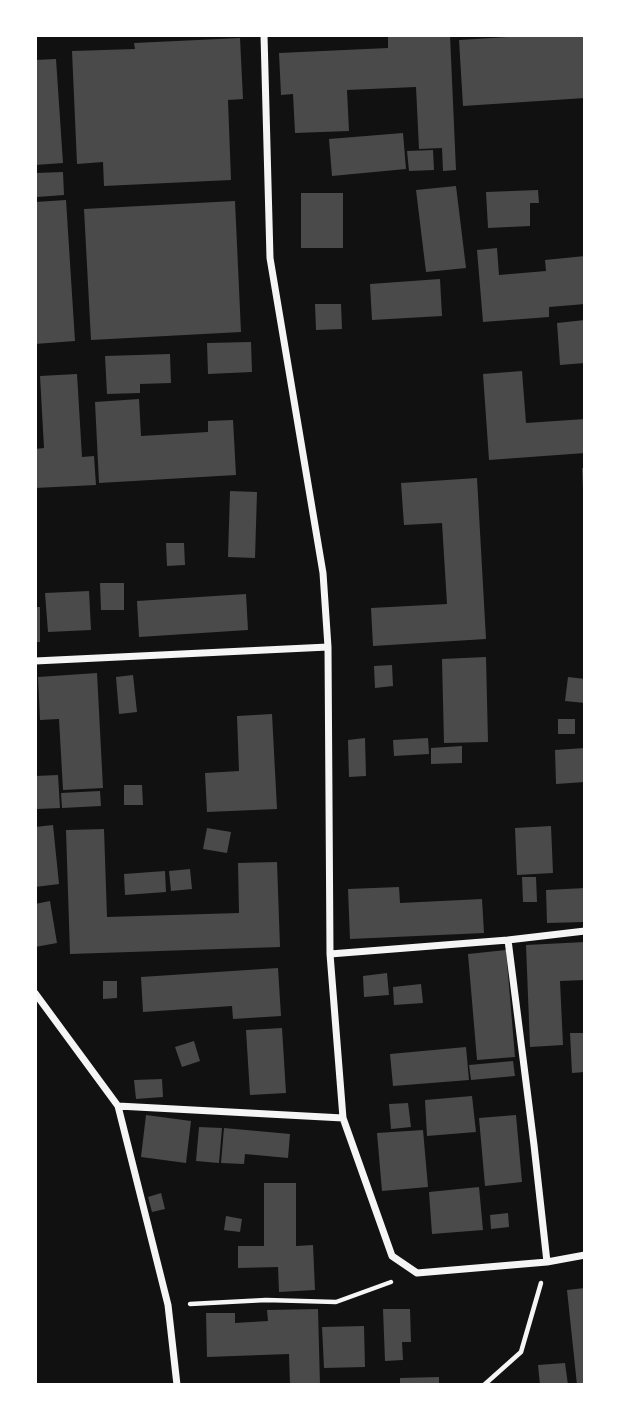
<!DOCTYPE html>
<html>
<head>
<meta charset="utf-8">
<style>
  body { margin:0 }
  #map { position:relative; width:620px; height:1420px; overflow:hidden; background:#111; font-family:"IBM Plex Sans",sans-serif }
  canvas { display:block }
  .frame { position:absolute; inset:0; border:37px solid #fff; pointer-events:none }
</style>
</head>
<body>
<div id="map">
<canvas width="620" height="1420"></canvas>
<div class="frame"></div>
</div>
<script>
const ctx = document.querySelector('canvas').getContext('2d');
ctx.lineJoin = 'round';
function paint(path, color) {
  ctx.fillStyle = color;
  ctx.fill(path, 'evenodd');
}
function poly(rows) {
  const path = new Path2D();
  for (const r of rows) {
    path.moveTo(r[0], r[1]);
    for (let i = 2; i < r.length; i += 2) path.lineTo(r[i], r[i + 1]);
  }
  return path;
}
function strokePath(path, color, width, dash) {
  ctx.strokeStyle = color;
  ctx.lineWidth = width;
  ctx.lineCap = dash ? 'butt' : 'round';
  ctx.setLineDash(dash || []);
  ctx.stroke(path);
}
paint(poly([
  [388,35,450,35,456,170,443,171,442,148,419,149,416,87,347,90,349,131,295,133,293,94,281,95,279,53,388,48],
  [540,35,585,35,585,98,463,106,459,40],
  [240,38,243,99,228,100,231,180,104,186,103,162,77,164,72,51,135,49,134,43],
  [56,59,63,163,35,165,35,60],
  [403,133,406,169,332,176,329,139],
  [433,150,434,170,409,171,407,151],
  [63,172,64,195,37,197,37,188,35,188,35,173],
  [456,186,466,268,426,272,416,190],
  [538,190,539,203,530,203,530,226,488,228,486,192],
  [301,193,343,193,343,248,301,248],
  [66,200,75,341,35,344,35,202],
  [235,201,241,332,91,340,84,209],
  [497,248,499,275,546,271,545,260,585,256,585,304,549,307,549,317,483,322,477,250],
  [440,279,442,316,372,320,370,284],
  [315,304,341,304,342,329,316,330],
  [585,320,585,363,560,365,557,323],
  [251,342,252,372,208,374,207,343],
  [170,354,171,383,140,384,140,393,107,394,105,356],
  [522,371,526,423,585,419,585,453,489,460,483,374],
  [77,374,82,457,94,456,96,485,35,488,35,449,44,448,40,376],
  [139,399,141,436,208,432,208,421,233,420,236,475,99,483,95,402],
  [582,468,585,468,585,491,583,491],
  [477,478,486,639,373,646,371,608,447,604,442,523,404,525,401,483],
  [230,491,257,492,255,558,228,557],
  [166,543,184,543,185,565,167,566],
  [100,583,124,583,124,610,101,610],
  [89,591,91,630,48,632,45,593],
  [246,594,248,630,139,637,137,601],
  [35,607,40,607,40,642,35,642],
  [486,657,488,742,444,743,442,659],
  [392,665,393,686,375,688,374,666],
  [97,673,103,788,63,790,59,719,40,720,38,677],
  [133,675,137,712,119,714,116,677],
  [568,677,585,679,585,703,565,701],
  [272,714,277,809,207,812,205,773,239,771,237,716],
  [558,719,575,719,575,734,558,734],
  [365,738,366,776,349,777,348,740],
  [428,738,429,754,394,756,393,740],
  [462,746,462,763,431,764,431,748],
  [585,748,585,782,556,784,555,750],
  [58,775,60,808,37,809,35,776],
  [124,785,142,785,143,805,124,805],
  [100,791,101,806,62,808,61,793],
  [53,825,59,884,35,887,35,827],
  [551,826,553,873,517,875,515,828],
  [207,828,231,832,227,853,203,849],
  [104,829,107,917,239,913,238,863,277,862,280,947,70,954,66,830],
  [190,869,192,889,171,891,169,871],
  [165,871,166,892,125,895,124,874],
  [522,877,536,877,537,902,523,902],
  [399,887,400,903,482,899,484,933,350,939,348,889],
  [585,888,585,922,547,923,546,890],
  [50,901,57,943,35,947,35,904],
  [585,942,585,980,560,981,563,1045,530,1047,526,945],
  [506,950,515,1057,477,1060,468,954],
  [278,968,281,1016,233,1019,232,1006,143,1012,141,977],
  [387,973,389,995,364,997,363,976],
  [103,981,117,981,117,998,103,999],
  [421,984,423,1003,394,1005,393,987],
  [282,1028,286,1093,250,1095,246,1030],
  [570,1033,585,1033,585,1072,572,1073],
  [194,1041,200,1061,182,1067,175,1047],
  [466,1047,469,1080,393,1086,390,1054],
  [513,1061,515,1076,471,1080,469,1065],
  [162,1079,163,1097,136,1099,134,1080],
  [472,1096,476,1132,427,1136,425,1100],
  [408,1103,411,1127,391,1129,389,1104],
  [146,1115,191,1121,186,1163,141,1157],
  [516,1115,522,1182,485,1186,479,1118],
  [199,1127,222,1128,219,1163,196,1161],
  [224,1128,290,1134,288,1158,245,1154,244,1164,221,1163],
  [423,1130,428,1187,382,1191,377,1133],
  [264,1183,296,1183,296,1246,313,1245,315,1290,279,1292,278,1267,238,1268,238,1246,264,1246],
  [479,1187,483,1230,432,1234,429,1192],
  [161,1193,165,1209,152,1212,148,1197],
  [508,1213,509,1227,491,1229,490,1215],
  [226,1216,242,1219,240,1232,224,1230],
  [585,1288,585,1385,577,1385,567,1290],
  [318,1309,320,1385,290,1385,289,1354,207,1357,206,1313,235,1313,235,1323,268,1321,267,1310],
  [383,1309,410,1309,411,1342,402,1342,403,1360,385,1361],
  [364,1326,365,1367,324,1368,322,1327],
  [565,1363,568,1385,540,1385,538,1365],
  [439,1377,439,1385,400,1385,400,1378]
]), '#4a4a4a');
strokePath(poly([
  [190,1304,266,1300,336,1302,391,1282],
  [484,1385,521,1352,541,1283]
]), '#f5f5f5', 4.5);
strokePath(poly([
  [264,35,270,258,323,573,328,647,330,954,343,1118,392,1256,417,1273,547,1262,585,1255],
  [35,661,328,647],
  [508,940,534,1145,547,1262],
  [330,954,508,940,585,931],
  [35,993,118,1106,168,1305,177,1385],
  [118,1106,343,1118]
]), '#f5f5f5', 7);
</script>
</body>
</html>
